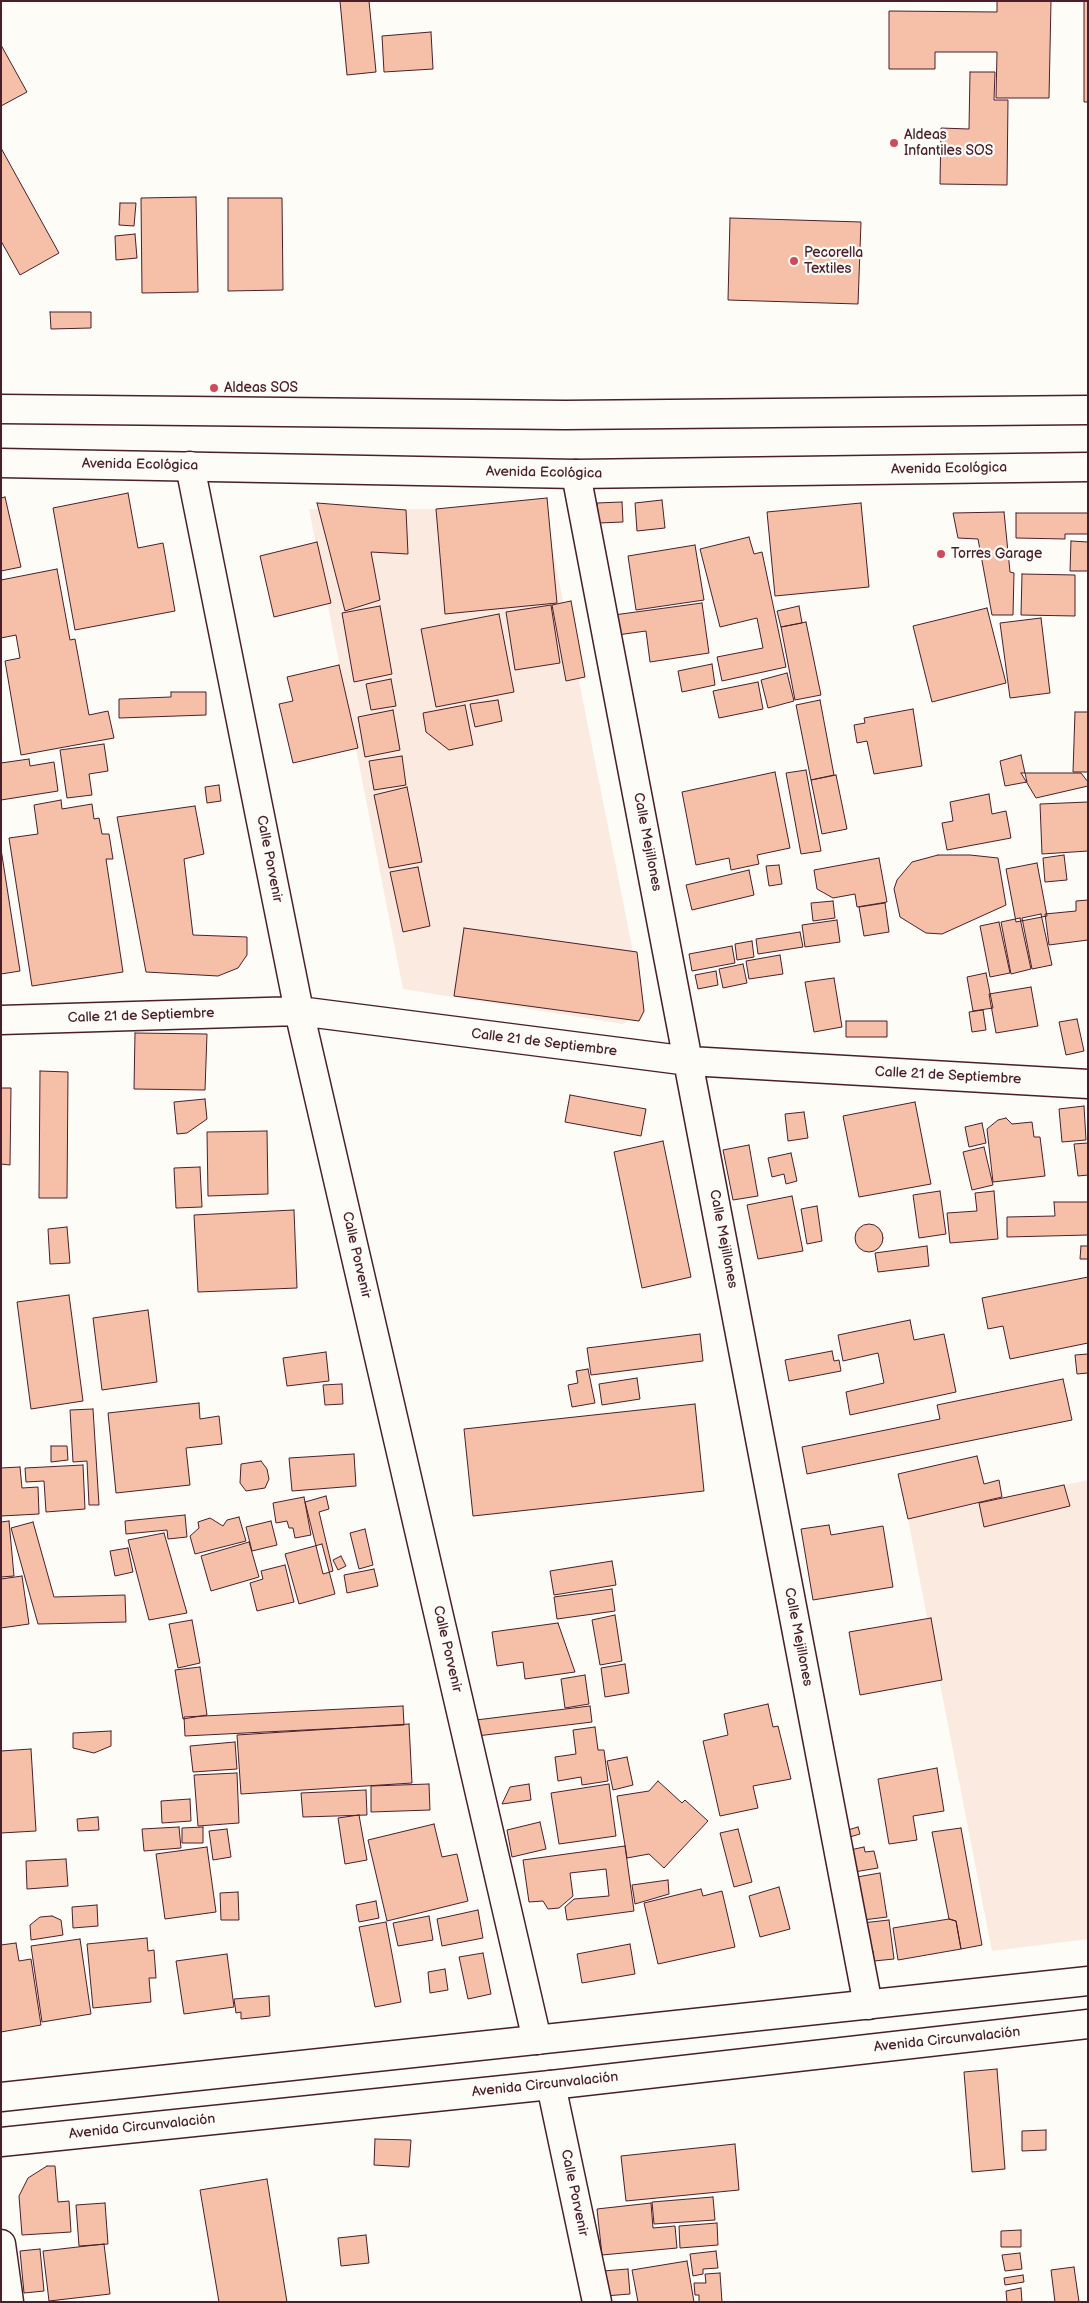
<!DOCTYPE html>
<html>
<head>
<meta charset="utf-8">
<style>
  body { margin:0 }
  #map { position:relative; width:1089px; height:2303px; overflow:hidden; background:#fdfcf7; font-family:"Balsamiq Sans",sans-serif }
  canvas { display:block }
  .frame { position:absolute; inset:0; border:2px solid #4a1f2b; pointer-events:none }
</style>
</head>
<body>
<div id="map">
<canvas width="1089" height="2303"></canvas>
<div class="frame"></div>
</div>
<script>
const ctx = document.querySelector('canvas').getContext('2d');
ctx.lineJoin = 'round';
function paint(path, color) {
  ctx.fillStyle = color;
  ctx.fill(path, 'evenodd');
}
function poly(rows) {
  const path = new Path2D();
  for (const r of rows) {
    if (r.length === 3) {
      path.moveTo(r[0] + r[2], r[1]);
      path.arc(r[0], r[1], r[2], 0, 2 * Math.PI);
      continue;
    }
    path.moveTo(r[0], r[1]);
    for (let i = 2; i < r.length; i += 2) path.lineTo(r[i], r[i + 1]);
  }
  return path;
}
function strokePath(path, color, width, dash) {
  ctx.strokeStyle = color;
  ctx.lineWidth = width;
  ctx.lineCap = dash ? 'butt' : 'round';
  ctx.setLineDash(dash || []);
  ctx.stroke(path);
}
function drawText(font, color, halo, rows, align = 'center') {
  ctx.font = font + ' "Balsamiq Sans",sans-serif';
  ctx.lineWidth = 4.5;
  ctx.setLineDash([]);
  ctx.textBaseline = 'middle';
  ctx.strokeStyle = halo;
  ctx.fillStyle = color;
  for (const [text, x, y, turn = 0] of rows) {
    ctx.save();
    ctx.translate(x, y);
    ctx.rotate((+turn || 0) * Math.PI / 180);
    ctx.textAlign = isNaN(turn) ? turn : align;
    if (halo) ctx.strokeText(text, 0, 0);
    ctx.fillText(text, 0, 0);
    ctx.restore();
  }
}
paint(poly([
  [309,509,530,509,549,531,644,1007,636,1017,623,1024,403,989],
  [1088,1480,1088,1939,992,1951,908,1519]
]), '#fbeadf');
const building = poly([
  [340,1,369,1,376,72,347,75,340,1],
  [997,1,1051,1,1049,98,996,98,997,52,935,52,935,69,889,69,889,11,997,12,997,1],
  [1084,1,1088,1,1088,102,1084,102,1084,1],
  [431,32,433,69,384,72,382,36,431,32],
  [1,45,27,92,1,106,1,45],
  [970,72,995,72,994,100,1008,100,1007,185,940,184,941,128,969,129,970,72],
  [1,148,59,253,20,275,1,241,1,148],
  [196,197,198,292,142,293,141,198,196,197],
  [228,198,282,198,283,290,228,291,228,198],
  [120,203,136,203,134,226,119,225,120,203],
  [730,218,861,222,858,304,728,300,730,218],
  [135,234,137,258,116,260,115,236,135,234],
  [50,312,91,312,91,328,51,329,50,312],
  [128,493,138,548,163,543,175,611,75,630,53,508,128,493],
  [5,497,21,567,1,571,1,498,5,497],
  [547,498,557,603,445,614,436,509,547,498],
  [662,500,665,528,637,531,635,503,662,500],
  [622,502,623,522,599,523,597,503,622,502],
  [317,503,406,510,408,554,371,552,380,600,345,611,317,503],
  [861,503,869,587,775,596,767,512,861,503],
  [1004,512,1010,572,1014,573,1013,615,992,615,978,539,958,538,953,513,1004,512],
  [1016,513,1088,513,1088,534,1065,534,1065,539,1016,538,1016,513],
  [749,537,754,554,762,552,786,667,722,681,717,657,763,648,757,618,720,627,700,549,749,537],
  [1071,541,1088,542,1088,571,1070,571,1071,541],
  [317,542,331,603,274,617,260,556,317,542],
  [695,545,704,600,636,610,628,556,695,545],
  [57,569,70,640,75,639,89,715,108,711,114,738,21,755,5,661,20,658,16,635,1,638,1,580,57,569],
  [1022,574,1075,575,1075,616,1021,615,1022,574],
  [571,601,585,677,566,681,552,605,571,601],
  [702,603,709,653,650,662,646,631,617,635,614,615,702,603],
  [551,605,560,663,515,670,506,612,551,605],
  [380,606,392,674,354,682,342,613,380,606],
  [799,606,802,623,781,627,777,611,799,606],
  [987,608,1006,683,932,702,913,626,987,608],
  [499,614,514,692,436,707,421,629,499,614],
  [1041,618,1050,693,1010,698,1000,623,1041,618],
  [806,622,821,695,795,700,781,627,806,622],
  [712,664,715,685,682,692,678,671,712,664],
  [339,665,358,748,293,763,279,704,293,701,287,677,339,665],
  [787,673,794,701,768,708,761,680,787,673],
  [391,679,396,706,371,710,366,684,391,679],
  [758,682,763,709,719,718,713,691,758,682],
  [171,692,206,692,206,715,119,718,119,699,171,697,171,692],
  [498,700,502,721,475,727,470,704,498,700],
  [820,700,834,775,811,780,796,705,820,700],
  [465,705,473,745,449,750,426,732,423,713,465,705],
  [913,709,922,766,874,774,867,741,857,743,854,725,865,723,864,718,913,709],
  [393,710,400,750,365,757,358,717,393,710],
  [1075,712,1088,712,1088,772,1073,772,1075,712],
  [104,744,108,771,89,774,92,795,67,798,60,750,104,744],
  [1021,755,1027,782,1005,786,1000,761,1021,755],
  [402,756,406,785,374,790,369,761,402,756],
  [29,759,30,766,54,762,58,791,1,800,1,763,29,759],
  [806,770,821,851,801,854,786,773,806,770],
  [775,772,790,848,757,855,759,864,731,870,729,858,696,865,682,792,775,772],
  [1021,773,1081,773,1088,782,1088,786,1036,798,1021,773],
  [836,775,847,829,822,834,811,780,836,775],
  [219,785,221,801,207,803,205,787,219,785],
  [407,787,422,862,389,868,374,795,407,787],
  [989,794,992,814,1006,811,1011,838,947,850,942,823,953,821,950,802,989,794],
  [61,800,62,809,92,804,94,819,99,818,102,834,109,834,113,859,106,859,123,972,32,986,9,838,38,834,34,805,61,800],
  [1088,802,1088,851,1042,854,1040,804,1088,802],
  [195,806,204,854,184,859,193,935,247,937,247,955,238,968,218,976,146,972,117,817,195,806],
  [1,849,20,971,1,974,1,849],
  [938,855,970,855,998,858,1006,905,942,934,926,933,900,917,894,889,897,880,912,862,938,855],
  [1064,855,1067,880,1045,882,1043,858,1064,855],
  [879,858,887,902,857,907,855,894,833,898,817,889,814,870,879,858],
  [1037,863,1047,916,1016,922,1006,869,1037,863],
  [779,865,782,884,769,886,766,866,779,865],
  [418,867,430,926,403,932,390,872,418,867],
  [749,870,754,895,692,910,686,885,749,870],
  [1088,900,1088,940,1049,945,1045,914,1076,911,1076,901,1088,900],
  [833,901,835,918,813,921,811,903,833,901],
  [885,903,889,932,864,936,859,907,885,903],
  [1041,914,1052,965,1032,969,1022,918,1041,914],
  [1020,918,1031,969,1011,974,1001,922,1020,918],
  [837,920,840,942,805,947,802,925,837,920],
  [999,922,1010,973,990,977,980,926,999,922],
  [464,928,637,952,644,1011,639,1021,454,996,464,928],
  [800,932,803,947,758,954,756,939,800,932],
  [752,941,754,957,737,960,735,944,752,941],
  [732,946,735,963,692,971,689,954,732,946],
  [780,955,783,974,749,979,746,961,780,955],
  [743,964,747,983,723,988,719,969,743,964],
  [716,971,718,985,698,989,695,975,716,971],
  [986,973,993,1008,973,1011,967,977,986,973],
  [834,978,842,1027,814,1032,805,982,834,978],
  [1031,987,1038,1026,996,1033,989,994,1031,987],
  [983,1010,986,1030,972,1032,969,1012,983,1010],
  [1077,1019,1084,1051,1066,1055,1059,1022,1077,1019],
  [846,1021,887,1021,887,1037,846,1037,846,1021],
  [135,1033,207,1034,205,1090,134,1089,135,1033],
  [40,1071,68,1072,67,1198,39,1198,40,1071],
  [1,1088,11,1088,10,1165,1,1164,1,1088],
  [570,1095,646,1109,641,1136,565,1122,570,1095],
  [205,1099,207,1119,187,1133,177,1134,174,1102,205,1099],
  [915,1102,931,1184,859,1197,843,1116,915,1102],
  [1084,1106,1086,1140,1062,1142,1059,1109,1084,1106],
  [804,1112,808,1138,788,1141,785,1114,804,1112],
  [1006,1118,1012,1124,1032,1122,1034,1137,1040,1137,1045,1176,993,1182,987,1129,998,1120,1006,1118],
  [982,1123,986,1143,969,1147,965,1127,982,1123],
  [267,1131,268,1194,208,1196,207,1132,267,1131],
  [663,1141,691,1277,642,1288,614,1152,663,1141],
  [1088,1143,1088,1175,1078,1176,1074,1144,1088,1143],
  [749,1145,758,1196,733,1200,723,1150,749,1145],
  [984,1147,993,1185,972,1190,963,1152,984,1147],
  [791,1153,797,1181,786,1184,784,1174,772,1177,768,1158,791,1153],
  [200,1167,202,1207,176,1208,174,1168,200,1167],
  [940,1191,946,1234,919,1238,913,1195,940,1191],
  [994,1191,998,1239,950,1243,947,1213,977,1211,975,1193,994,1191],
  [792,1196,803,1251,758,1259,747,1205,792,1196],
  [1054,1202,1088,1202,1088,1235,1007,1237,1007,1217,1055,1216,1054,1202],
  [817,1206,822,1241,807,1244,801,1209,817,1206],
  [294,1210,297,1288,198,1292,194,1215,294,1210],
  [869,1238,14],
  [67,1227,70,1263,50,1264,48,1229,67,1227],
  [927,1246,929,1266,878,1272,875,1253,927,1246],
  [1081,1246,1088,1246,1088,1259,1080,1259,1081,1246],
  [1088,1277,1088,1343,1010,1359,1003,1326,988,1329,982,1298,1088,1277],
  [69,1295,83,1401,31,1409,17,1302,69,1295],
  [148,1310,157,1382,102,1390,93,1318,148,1310],
  [910,1320,914,1340,944,1334,956,1392,850,1415,846,1392,884,1383,878,1353,843,1361,838,1335,910,1320],
  [700,1334,703,1361,591,1375,587,1348,700,1334],
  [832,1351,834,1361,839,1360,841,1371,789,1381,785,1360,832,1351],
  [326,1352,329,1381,287,1386,283,1358,326,1352],
  [1088,1354,1088,1373,1077,1374,1075,1355,1088,1354],
  [588,1369,595,1403,572,1407,568,1385,578,1383,576,1371,588,1369],
  [637,1378,640,1399,602,1405,599,1384,637,1378],
  [1063,1379,1072,1420,807,1474,802,1447,940,1419,937,1405,1063,1379],
  [342,1384,343,1404,325,1405,323,1385,342,1384],
  [199,1403,200,1419,219,1416,222,1444,186,1448,190,1485,116,1493,108,1413,199,1403],
  [695,1404,704,1491,473,1516,464,1429,695,1404],
  [93,1409,99,1505,89,1505,87,1461,73,1462,70,1410,93,1409],
  [51,1446,67,1446,68,1460,51,1462,51,1446],
  [354,1454,356,1486,292,1491,289,1458,354,1454],
  [977,1456,984,1484,999,1480,1002,1497,908,1519,898,1474,977,1456],
  [261,1461,267,1469,269,1479,265,1488,246,1491,240,1483,241,1464,261,1461],
  [83,1465,85,1509,46,1512,44,1481,26,1482,25,1468,83,1465],
  [20,1467,22,1488,38,1487,39,1514,1,1516,1,1468,20,1467],
  [1064,1485,1070,1506,984,1527,979,1503,1064,1485],
  [326,1496,329,1509,319,1512,333,1571,323,1574,305,1502,326,1496],
  [304,1497,311,1535,295,1538,293,1528,289,1528,287,1521,276,1523,273,1503,304,1497],
  [185,1515,187,1537,168,1539,167,1530,126,1534,125,1521,185,1515],
  [239,1517,246,1541,195,1554,190,1536,199,1528,198,1522,210,1518,223,1526,227,1520,239,1517],
  [9,1521,14,1576,1,1577,1,1522,9,1521],
  [271,1521,277,1545,252,1551,246,1527,271,1521],
  [33,1522,54,1597,125,1595,126,1622,38,1624,11,1528,33,1522],
  [829,1525,831,1535,883,1526,893,1587,813,1600,801,1529,829,1525],
  [365,1529,373,1565,359,1569,350,1533,365,1529],
  [164,1533,187,1613,149,1620,128,1540,164,1533],
  [249,1542,259,1577,211,1591,201,1556,249,1542],
  [322,1544,335,1594,299,1604,285,1554,322,1544],
  [128,1548,133,1572,115,1576,110,1551,128,1548],
  [341,1556,346,1566,338,1570,333,1560,341,1556],
  [612,1561,616,1585,554,1595,550,1571,612,1561],
  [285,1565,294,1602,257,1611,250,1583,263,1579,261,1571,285,1565],
  [374,1569,378,1586,347,1593,344,1575,374,1569],
  [22,1576,29,1624,1,1628,1,1579,22,1576],
  [612,1589,615,1611,557,1619,554,1597,612,1589],
  [615,1615,622,1661,600,1665,592,1620,615,1615],
  [931,1618,942,1680,860,1695,849,1632,931,1618],
  [192,1620,200,1663,178,1668,169,1624,192,1620],
  [558,1623,575,1672,525,1679,523,1662,497,1666,492,1632,558,1623],
  [625,1664,629,1693,605,1697,601,1668,625,1664],
  [200,1667,207,1715,183,1719,175,1670,200,1667],
  [585,1675,589,1704,565,1708,561,1679,585,1675],
  [768,1704,773,1727,778,1726,791,1779,753,1786,758,1808,720,1816,703,1741,728,1735,724,1714,768,1704],
  [403,1706,404,1725,185,1736,184,1717,403,1706],
  [590,1706,592,1722,477,1736,476,1720,590,1706],
  [409,1724,412,1783,241,1794,237,1735,409,1724],
  [595,1727,598,1750,604,1750,608,1781,582,1785,581,1777,558,1781,555,1757,576,1754,573,1730,595,1727],
  [111,1731,111,1746,94,1753,73,1748,73,1733,111,1731],
  [235,1742,237,1769,193,1772,190,1746,235,1742],
  [31,1749,36,1831,1,1833,1,1751,31,1749],
  [627,1757,633,1785,613,1790,607,1761,627,1757],
  [937,1768,944,1811,913,1816,917,1840,889,1844,878,1779,937,1768],
  [237,1773,239,1823,198,1826,194,1775,237,1773],
  [658,1781,682,1803,685,1800,708,1821,664,1868,649,1854,627,1858,617,1796,649,1791,658,1781],
  [429,1784,430,1810,371,1812,371,1786,429,1784],
  [529,1784,531,1800,502,1804,510,1787,529,1784],
  [609,1784,616,1836,559,1844,551,1793,609,1784],
  [366,1790,367,1815,303,1817,301,1793,366,1790],
  [190,1799,191,1821,162,1823,161,1801,190,1799],
  [359,1815,367,1860,345,1864,338,1818,359,1815],
  [98,1817,99,1830,78,1831,77,1819,98,1817],
  [540,1822,546,1849,512,1857,507,1830,540,1822],
  [434,1824,442,1857,457,1854,468,1901,387,1921,368,1840,434,1824],
  [179,1827,181,1848,144,1851,142,1829,179,1827],
  [203,1827,203,1843,182,1843,182,1828,203,1827],
  [858,1827,860,1834,843,1839,841,1832,858,1827],
  [961,1828,982,1945,961,1949,956,1921,949,1919,932,1832,961,1828],
  [227,1829,231,1857,213,1860,209,1831,227,1829],
  [738,1829,752,1882,734,1887,720,1833,738,1829],
  [625,1846,634,1911,567,1920,565,1907,574,1899,609,1896,606,1869,570,1873,573,1896,559,1908,548,1909,543,1901,529,1902,523,1860,625,1846],
  [207,1847,216,1912,165,1919,156,1854,207,1847],
  [864,1847,865,1852,874,1851,878,1868,848,1873,850,1850,864,1847],
  [66,1859,68,1886,27,1889,26,1861,66,1859],
  [880,1873,887,1917,863,1920,857,1877,880,1873],
  [668,1880,669,1894,635,1904,632,1885,668,1880],
  [779,1887,790,1929,760,1937,749,1896,779,1887],
  [701,1889,703,1896,722,1891,735,1947,658,1964,644,1903,701,1889],
  [238,1892,239,1920,221,1920,220,1893,238,1892],
  [376,1901,379,1918,359,1922,356,1905,376,1901],
  [97,1905,98,1926,73,1928,72,1907,97,1905],
  [478,1910,483,1938,442,1946,437,1919,478,1910],
  [52,1916,61,1920,63,1935,31,1940,30,1925,40,1917,52,1916],
  [429,1916,433,1940,398,1946,393,1923,429,1916],
  [949,1919,956,1921,961,1949,898,1960,893,1928,949,1919],
  [889,1920,894,1959,874,1961,873,1951,865,1952,862,1923,889,1920],
  [386,1922,401,2002,375,2007,359,1927,386,1922],
  [147,1938,148,1951,154,1950,156,1978,149,1978,151,2002,93,2008,87,1944,147,1938],
  [80,1939,91,2014,42,2022,31,1946,80,1939],
  [16,1943,19,1961,31,1959,41,2025,1,2032,1,1945,16,1943],
  [630,1944,635,1974,582,1983,577,1954,630,1944],
  [483,1953,491,1994,468,1999,459,1957,483,1953],
  [227,1954,234,2007,184,2014,176,1961,227,1954],
  [445,1969,448,1990,430,1993,428,1972,445,1969],
  [269,1996,270,2016,241,2019,241,2012,236,2013,234,1999,269,1996],
  [997,2069,1005,2169,972,2172,964,2072,997,2069],
  [1046,2130,1046,2150,1022,2151,1022,2131,1046,2130],
  [375,2139,411,2140,409,2167,374,2165,375,2139],
  [735,2144,739,2190,626,2201,621,2156,735,2144],
  [47,2166,55,2166,58,2202,69,2201,71,2232,22,2235,19,2196,28,2178,47,2166],
  [267,2179,287,2302,219,2302,200,2190,267,2179],
  [713,2197,715,2220,654,2224,652,2202,713,2197],
  [105,2203,108,2244,79,2246,76,2205,105,2203],
  [651,2203,653,2228,675,2226,677,2248,602,2255,597,2209,651,2203],
  [717,2223,718,2245,680,2248,679,2226,717,2223],
  [1021,2230,1021,2247,1001,2247,1001,2231,1021,2230],
  [366,2235,369,2263,341,2266,338,2238,366,2235],
  [104,2244,110,2294,49,2301,43,2251,104,2244],
  [40,2249,44,2291,24,2293,20,2251,40,2249],
  [716,2251,718,2268,703,2269,703,2274,693,2276,690,2254,716,2251],
  [1020,2253,1022,2269,1005,2271,1002,2255,1020,2253],
  [687,2261,694,2302,638,2302,632,2270,687,2261],
  [1074,2267,1079,2302,1055,2302,1051,2270,1074,2267],
  [628,2269,630,2294,605,2296,603,2271,628,2269],
  [720,2273,722,2302,699,2302,699,2295,695,2295,694,2283,706,2283,705,2274,720,2273],
  [1023,2275,1024,2282,1005,2285,1004,2278,1023,2275],
  [1021,2288,1022,2302,1007,2302,1006,2291,1021,2288]
]);
paint(building, '#f6c0a8');
strokePath(building, '#4a1f2b', 1);
const street = poly([
  [190,466,299,1011,537,2040],
  [576,474,868,2005],
  [1,1020,299,1011,689,1061,1088,1084],
  [551,2085,597,2302],
  [1,2244,9,2302]
]);
const secondary = poly([
  [1,2097,1088,1981],
  [1,2142,551,2085,1088,2024]
]);
const primary = poly([
  [1,409,565,415,1088,410],
  [1,463,576,474,1088,467]
]);
strokePath(street, '#4a1f2b', 31);
strokePath(secondary, '#4a1f2b', 31);
strokePath(primary, '#4a1f2b', 31);
strokePath(street, '#fdfcf7', 28);
strokePath(secondary, '#fdfcf7', 28);
strokePath(primary, '#fdfcf7', 28);
for (const [x, y, r, color] of [
  [894,143,5,"#d1495b"],
  [794,261,5,"#d1495b"],
  [214,388,5,"#d1495b"],
  [941,554,5,"#d1495b"]
]) {
  const dot = new Path2D();
  dot.arc(x, y, r, 0, 2 * Math.PI);
  ctx.fillStyle = color;
  ctx.fill(dot);
  strokePath(dot, '#fdfcf7', 2);
}
drawText('14px', '#4a1f2b', '#fdfcf7', [
  ["Aldeas",904,135],
  ["Infantiles SOS",904,151],
  ["Pecorella",804,253],
  ["Textiles",804,269],
  ["Aldeas SOS",224,388],
  ["Torres Garage",951,554]
], 'left');
drawText('14px', '#4a1f2b', '#fdfcf7', [
  ["Avenida Ecológica",140,465,1],
  ["Avenida Ecológica",949,469,-1],
  ["Avenida Ecológica",544,473,1],
  ["Calle Mejillones",647,842,79],
  ["Calle Porvenir",269,859,79],
  ["Calle 21 de Septiembre",141,1016,-2],
  ["Calle 21 de Septiembre",544,1043,7],
  ["Calle 21 de Septiembre",948,1076,3],
  ["Calle Mejillones",723,1239,79],
  ["Calle Porvenir",356,1255,77],
  ["Calle Mejillones",798,1637,79],
  ["Calle Porvenir",447,1649,77],
  ["Avenida Circunvalación",947,2040,-6],
  ["Avenida Circunvalación",545,2085,-6],
  ["Avenida Circunvalación",142,2127,-6],
  ["Calle Porvenir",574,2193,78]
]);
</script>
</body>
</html>
